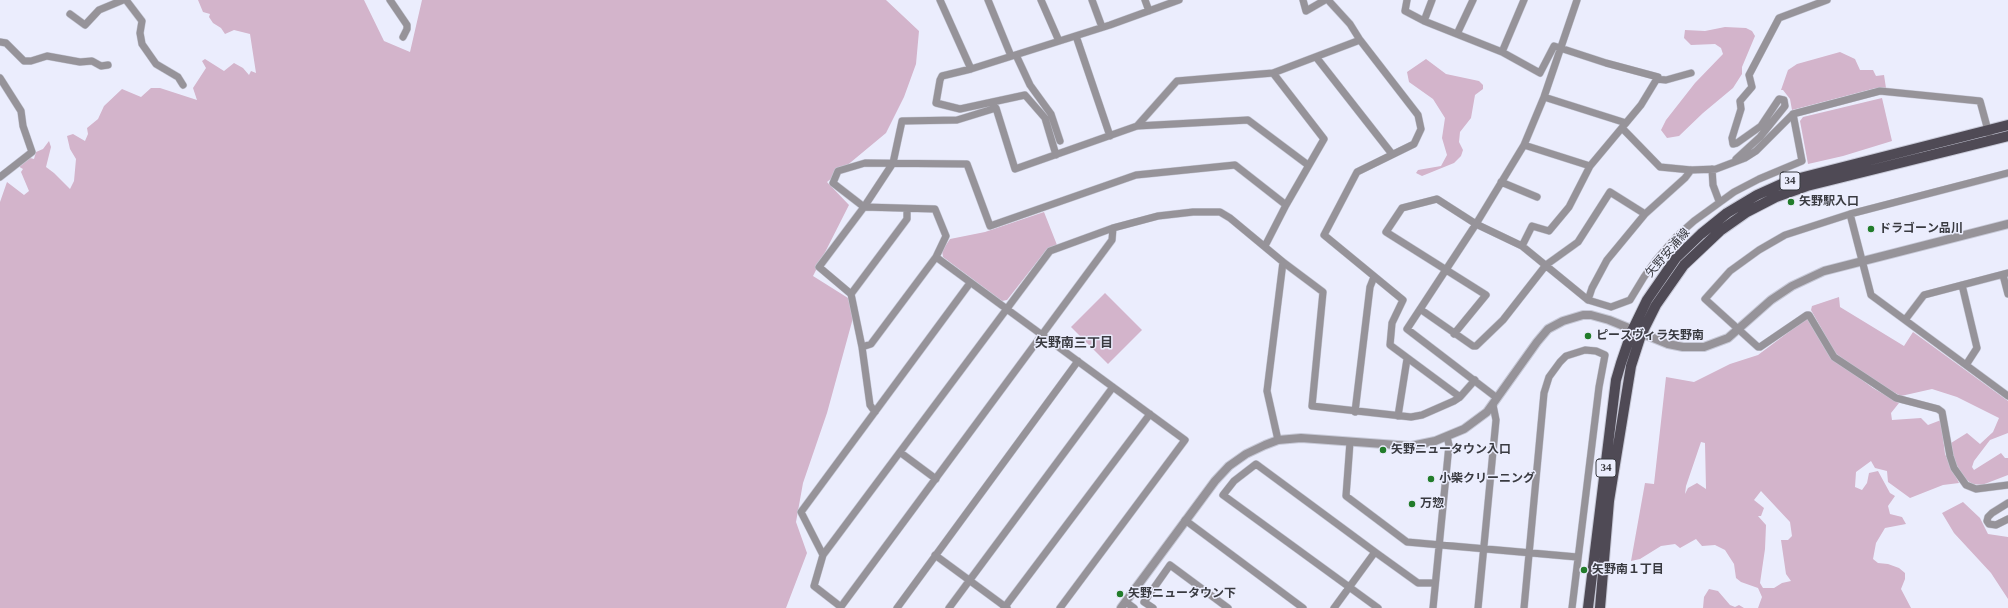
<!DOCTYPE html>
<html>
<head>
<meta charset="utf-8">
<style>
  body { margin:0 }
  canvas { display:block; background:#ebedfd }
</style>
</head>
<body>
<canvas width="2008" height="608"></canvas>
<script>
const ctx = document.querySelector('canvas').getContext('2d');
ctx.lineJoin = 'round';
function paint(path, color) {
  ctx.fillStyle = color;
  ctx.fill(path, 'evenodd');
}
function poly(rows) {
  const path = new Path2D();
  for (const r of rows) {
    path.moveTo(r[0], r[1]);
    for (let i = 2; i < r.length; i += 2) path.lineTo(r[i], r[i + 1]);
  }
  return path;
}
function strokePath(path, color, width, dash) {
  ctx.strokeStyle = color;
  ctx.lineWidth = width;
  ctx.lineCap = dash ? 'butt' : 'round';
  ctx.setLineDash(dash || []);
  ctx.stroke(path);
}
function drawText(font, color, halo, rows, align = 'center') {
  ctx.font = font + ' "Times New Roman","Noto Sans JP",serif';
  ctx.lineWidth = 3;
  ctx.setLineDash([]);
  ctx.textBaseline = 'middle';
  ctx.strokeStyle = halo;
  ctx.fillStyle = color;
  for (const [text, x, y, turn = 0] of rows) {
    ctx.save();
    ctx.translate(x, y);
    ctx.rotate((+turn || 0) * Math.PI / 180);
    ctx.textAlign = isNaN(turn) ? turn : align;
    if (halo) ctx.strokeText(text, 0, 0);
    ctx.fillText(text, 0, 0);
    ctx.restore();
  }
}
paint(poly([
  [198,0,364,0,384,41,410,52,422,0,886,0,919,31,916,64,904,97,886,133,827,182,849,205,813,276,848,298,853,318,827,413,803,483,796,522,807,553,786,608,0,608,0,202,7,182,24,195,29,191,21,172,23,169,16,165,30,158,34,159,36,152,43,149,49,141,51,147,46,167,54,173,70,189,74,181,76,159,70,149,67,136,73,134,85,141,88,134,87,128,98,119,104,106,122,89,141,97,151,88,160,88,197,100,193,88,206,68,202,61,205,59,224,71,234,63,243,68,249,75,251,71,256,73,250,34,234,30,225,34,221,28,213,23,209,17,210,14,203,12],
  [1725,27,1746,28,1752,31,1755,36,1742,67,1742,74,1733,88,1703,113,1679,136,1667,138,1661,130,1666,120,1695,83,1723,54,1721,48,1715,44,1691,45,1684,38,1685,30,1705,31],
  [1840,52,1855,59,1860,70,1873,70,1876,76,1884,75,1886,88,1876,88,1792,110,1790,99,1783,90,1781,90,1788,70,1797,64],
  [1426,59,1446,74,1479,81,1483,85,1483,89,1475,95,1471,118,1460,132,1459,142,1463,150,1461,156,1454,163,1422,176,1416,173,1418,170,1441,166,1447,155,1442,138,1445,118,1433,99,1409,82,1407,72],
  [1882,98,1892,141,1843,156,1808,164,1800,121,1803,117],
  [1044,212,1057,245,1047,249,1007,300,1002,301,943,257,942,251,950,239,985,232],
  [1105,293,1142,330,1108,364,1071,327],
  [1839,297,1840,307,1904,346,1913,332,2008,401,2008,433,1990,440,1974,461,1972,467,1974,470,2001,453,2005,458,2008,458,2008,475,1982,485,1972,484,1964,478,1953,459,1951,443,1967,433,1980,444,1993,432,1999,418,1957,397,1932,389,1901,396,1880,385,1835,353,1811,310,1812,306],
  [1806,319,1809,320,1831,357,1873,388,1899,403,1891,413,1892,420,1921,418,1928,425,1941,420,1945,454,1959,483,1943,485,1910,498,1888,482,1887,471,1875,468,1871,461,1856,472,1855,487,1862,490,1867,483,1869,473,1878,471,1890,493,1895,496,1888,506,1890,514,1902,517,1906,524,1885,528,1876,543,1873,559,1878,563,1888,564,1899,568,1905,573,1905,579,1901,589,1911,608,1758,608,1762,597,1758,588,1741,582,1736,578,1734,564,1725,550,1715,545,1702,546,1696,539,1680,548,1675,544,1661,546,1640,559,1631,561,1645,483,1654,484,1666,377,1694,382,1730,364,1758,355],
  [1701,442,1705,443,1706,489,1697,483,1688,488,1685,494,1686,486],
  [1761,491,1790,522,1792,536,1788,540,1781,540,1786,574,1791,581,1782,583,1774,588,1763,588,1760,583,1765,549,1766,525,1758,516,1761,516,1764,508,1754,500],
  [1963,502,1980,518,1988,534,2008,537,2008,599,1991,573,1954,533,1942,513],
  [1709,589,1718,591,1730,605,1735,607,1739,605,1744,608,1703,608,1704,597]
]), '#d3b4cb');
const minor = poly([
  [126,0,142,21,140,33,142,44,156,64,178,77,183,85],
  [390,0,407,25,407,29,403,37],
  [940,0,971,69],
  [988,0,1011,56],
  [1041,0,1059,41],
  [1092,0,1102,27],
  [1145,0,1149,11],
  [1303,0,1306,11,1325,0],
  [1328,0,1350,24,1360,40],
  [1407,0,1405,11,1424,21,1502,52,1540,73,1554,46,1606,63,1658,77,1641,105,1590,166,1569,207,1549,231,1532,226,1522,246],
  [70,14,85,25,99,10,123,0],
  [1424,21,1432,0],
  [1457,34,1473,0],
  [1076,36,1110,136],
  [0,42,6,43,24,61,31,61,47,56,80,62,92,61,101,66,108,65],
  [1502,52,1524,0],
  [1016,55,1030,85,1051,114,1060,141],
  [1316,57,1392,154],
  [0,78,21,111,23,126,32,152,0,177],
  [1656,79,1666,80,1691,73],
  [1544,97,1626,123],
  [1137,126,1177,81,1273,73,1360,40,1418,115,1421,129,1414,144,1357,172,1324,235,1403,300,1392,323,1390,345,1460,397],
  [1622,128,1660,167,1691,170,1716,169,1745,158,1756,151,1793,114,1880,91,1980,101,1989,134],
  [1524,145,1590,166],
  [1056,155,1045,118,1025,95,960,109,936,103,940,80,942,76,971,69,1110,25,1179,0],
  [1736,159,1760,137,1785,106,1784,100,1779,99,1761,126,1737,143,1733,144,1732,138,1741,109,1740,101,1752,87,1749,75,1779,18,1827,0],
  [1712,169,1713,185,1719,201],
  [2008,173,1850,214,1785,235,1759,250,1730,271,1705,299,1758,347,1760,347,1807,315,1809,315,1834,357,1896,398,1938,409,1942,412,1950,456,1954,468,1966,485,1976,489,2008,485],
  [1501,182,1537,197],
  [1850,214,1871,295,2008,396],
  [1265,246,1286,205,1324,139,1273,73],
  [936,257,1185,440,1060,608],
  [1283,262,1323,292,1312,406,1411,417,1422,415,1454,401,1460,397,1475,380],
  [2003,275,2008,294],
  [1962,285,1977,348,1966,365],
  [851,294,819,267,864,207,893,163,902,121,957,120,996,108,1015,169,1137,126,1248,120,1308,165],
  [1588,300,1611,307,1630,300,1644,277,1656,260,1676,237,1694,221,1734,192,1759,179,1802,161,1793,114],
  [1420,309,1473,346,1476,346,1503,320,1546,265,1578,242,1610,192,1645,214],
  [1905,320,1924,295,2008,273],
  [1454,334,1486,295,1386,232,1402,208,1437,199,1476,224,1522,246,1588,300,1592,288,1607,260,1645,214,1685,178,1691,170],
  [862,347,871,344,936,257,946,236,935,209,864,207,833,183,838,171,865,163,967,164,990,226,1136,175,1235,165,1286,205],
  [1497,398,1407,329,1476,224,1524,145,1544,97,1577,0],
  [875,412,870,405,862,347,851,294,907,219,907,209],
  [1355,412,1370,287,1374,277],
  [1398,416,1407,359],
  [1350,442,1346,496,1407,542,1577,557],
  [901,453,936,479],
  [2008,503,1992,513,1988,517,1987,521,1989,524,1996,525,2008,519],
  [1185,520,1303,608],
  [823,555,1050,251,1113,228,1158,216,1193,212,1220,212,1230,218,1283,262,1267,391,1278,440],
  [935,555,1007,608],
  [1126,602,1134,608],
  [841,607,814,586,823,555,801,512,970,283],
  [840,608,1112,240,1113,228],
  [897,608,1078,361],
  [949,608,1113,387],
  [1004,608,1150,414],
  [1153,608,1144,602,1170,565,1228,608],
  [1334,608,1375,552],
  [1378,608,1223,495,1234,481,1256,464,1375,552,1418,583,1435,583],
  [1433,608,1449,445,1447,437],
  [1478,608,1496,420,1493,405],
  [1524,608,1544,393,1549,377,1560,362,1566,356,1585,350,1596,351,1605,355,1599,387,1572,608]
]);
const tertiary = poly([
  [1121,608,1215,481,1229,466,1246,454,1265,445,1278,440,1301,438,1411,446,1435,441,1464,429,1487,412,1537,342,1548,329,1563,321,1583,315,1591,315,1609,320,1668,344,1683,347,1704,347,1728,338,1771,300,1792,286,1824,271,2008,224]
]);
const primary = poly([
  [1588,608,1616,380,1621,363,1632,331,1647,300,1676,258,1701,234,1727,213,1757,195,1788,181,2008,125],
  [1600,608,1609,501,1631,366,1641,335,1656,305,1684,265,1720,231,1747,212,1776,197,1807,186,2008,136]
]);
strokePath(minor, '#c7c9d7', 8);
strokePath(tertiary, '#c7c9d7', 10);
strokePath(primary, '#c7c9d7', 12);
strokePath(minor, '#969399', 7);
strokePath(tertiary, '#969399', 8);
strokePath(primary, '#4f4a55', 10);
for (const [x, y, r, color] of [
  [1791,202,4,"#227c2b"],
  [1871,229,4,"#227c2b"],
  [1588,336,4,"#227c2b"],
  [1383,450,4,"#227c2b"],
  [1431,479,4,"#227c2b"],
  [1412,504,4,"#227c2b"],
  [1584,570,4,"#227c2b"],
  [1120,594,4,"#227c2b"]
]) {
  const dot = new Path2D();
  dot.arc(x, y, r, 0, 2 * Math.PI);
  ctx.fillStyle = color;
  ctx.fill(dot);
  strokePath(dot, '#ebedfd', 1.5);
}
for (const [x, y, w] of [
  [1790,181,20],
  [1606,468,20]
]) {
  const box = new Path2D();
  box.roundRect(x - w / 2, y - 9, w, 18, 3);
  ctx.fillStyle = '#ebedfd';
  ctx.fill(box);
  strokePath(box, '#393a40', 1);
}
drawText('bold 11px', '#393a40', null, [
  ["34",1790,181],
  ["34",1606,468]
]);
drawText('bold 12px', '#393a40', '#ebedfd', [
  ["矢野駅入口",1799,202],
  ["ドラゴーン品川",1879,229],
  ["ピースヴィラ矢野南",1596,336],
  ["矢野ニュータウン入口",1391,450],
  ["小柴クリーニング",1439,479],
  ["万惣",1420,504],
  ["矢野南１丁目",1592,570],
  ["矢野ニュータウン下",1128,594]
], 'left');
drawText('12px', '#393a40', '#ebedfd', [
  ["矢野安浦線",1668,253,-49]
]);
drawText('bold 13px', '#393a40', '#ebedfd', [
  ["矢野南三丁目",1074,344]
]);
</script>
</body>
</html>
